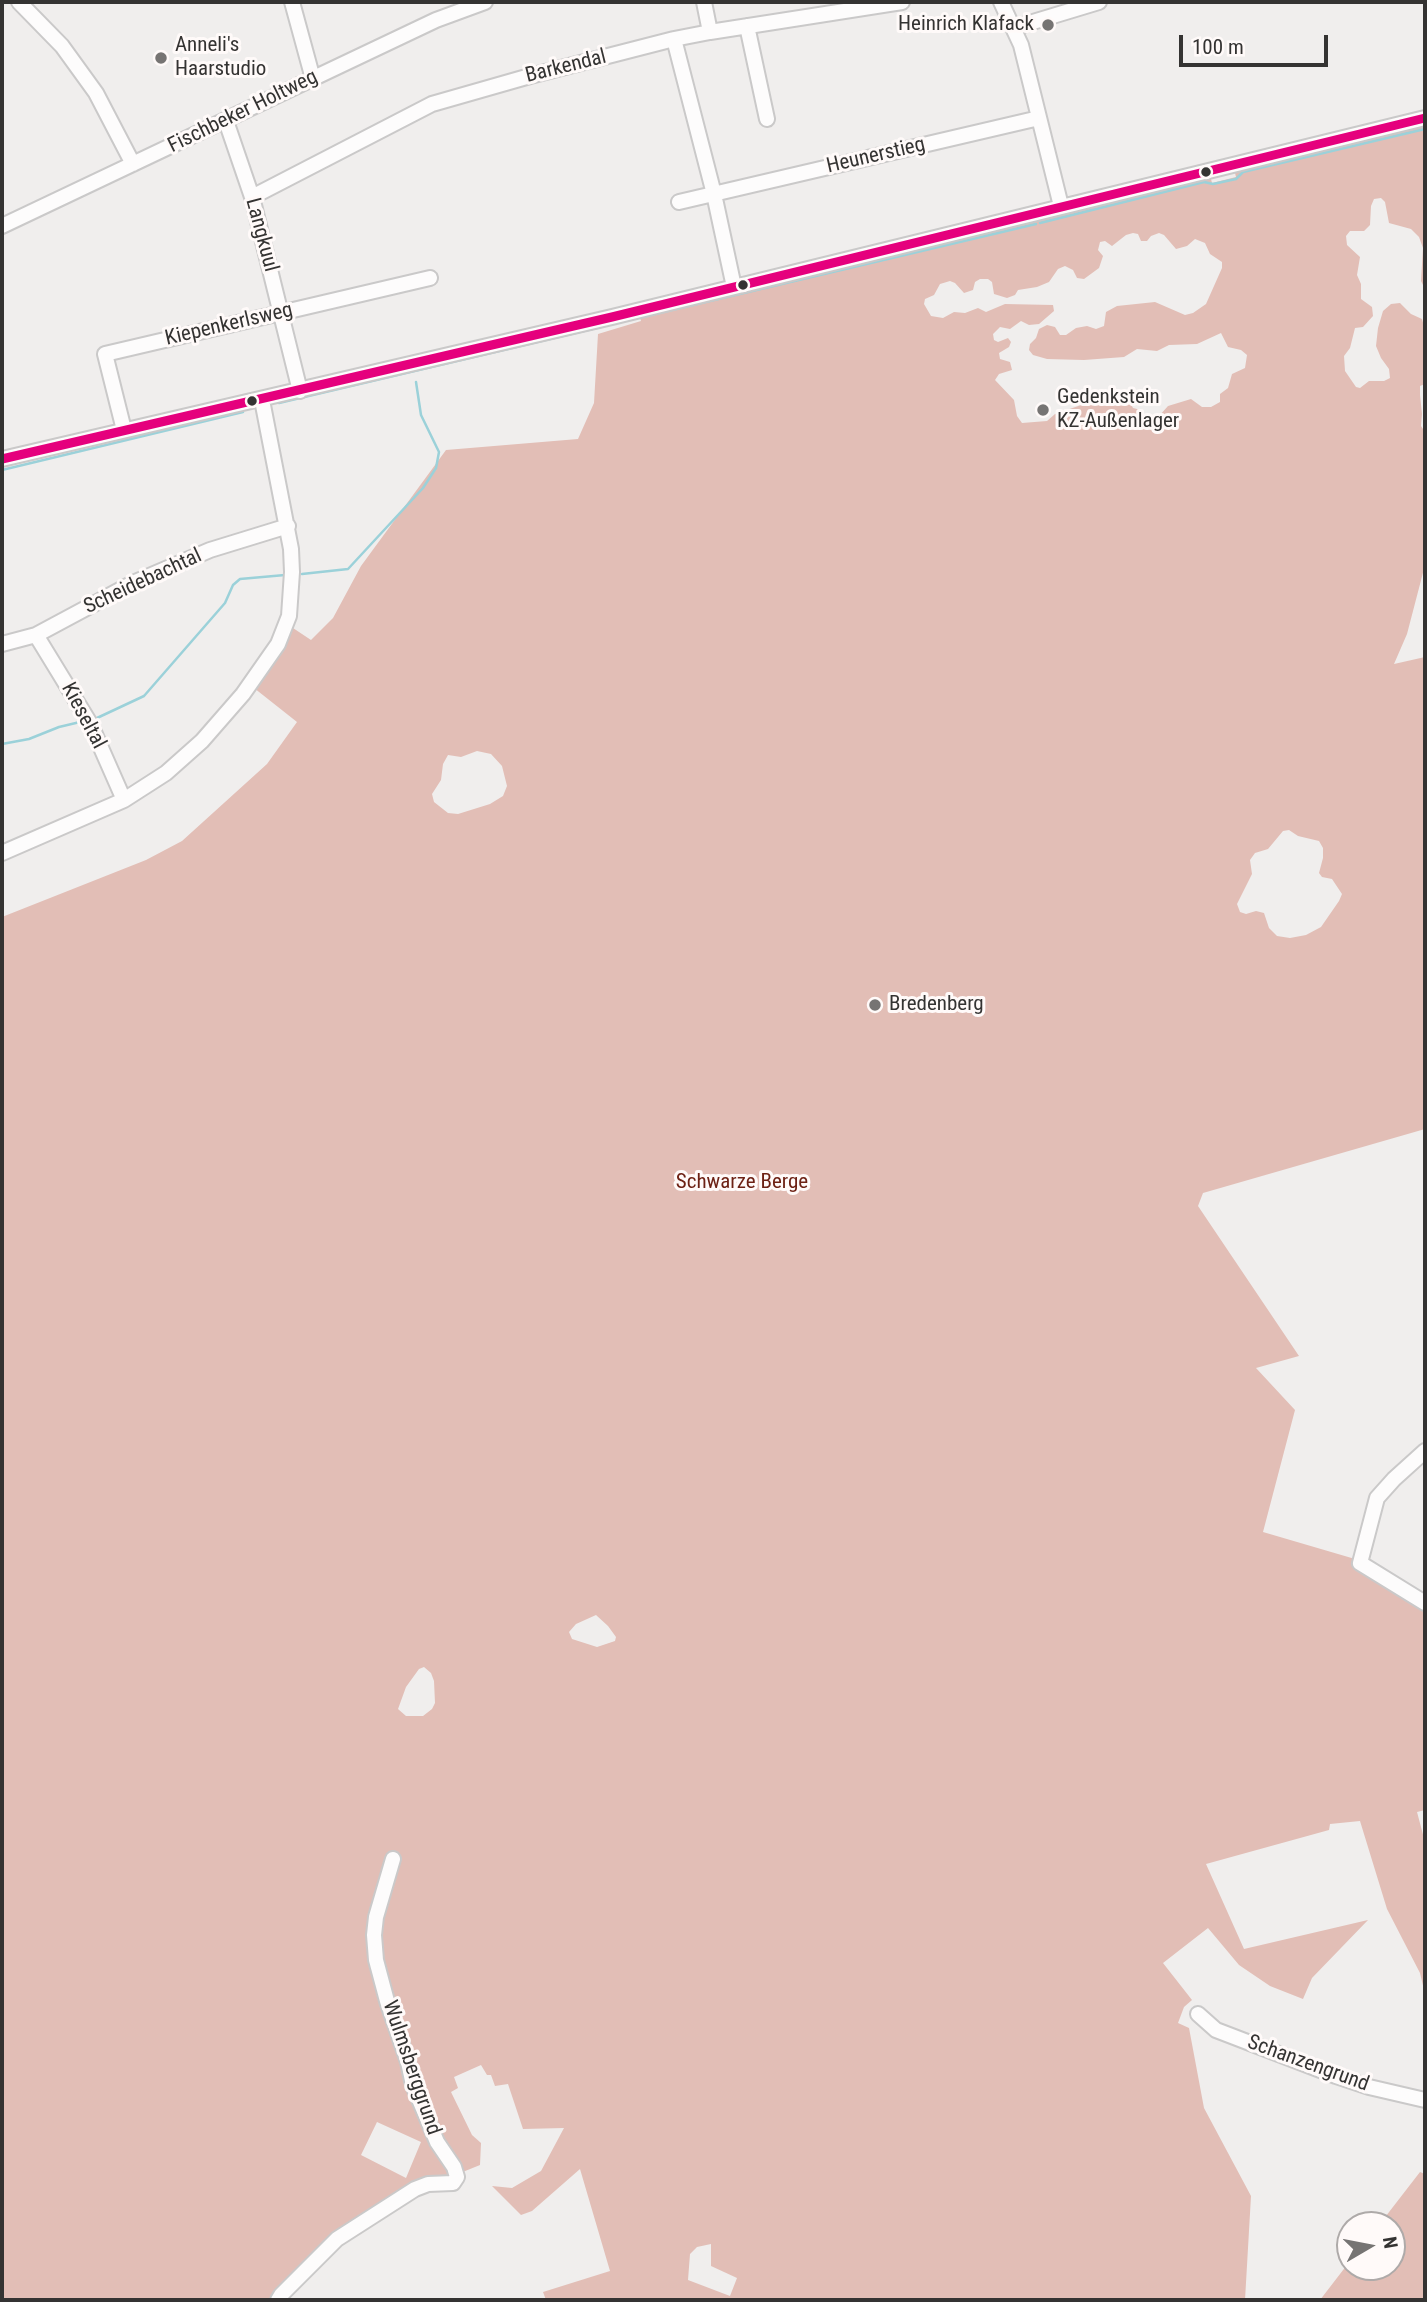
<!DOCTYPE html>
<html>
<head>
<meta charset="utf-8">
<style>
  body { margin:0 }
  #map { position:relative; width:1427px; height:2302px; overflow:hidden; background:#f0eeed; font-family:"Roboto Condensed",sans-serif }
  canvas { display:block }
  .frame { position:absolute; inset:0; border:4px solid #343332; pointer-events:none }
  .north { position:absolute; left:1336px; top:2211px; width:70px; height:70px; box-sizing:border-box; background:#fffaf9; border:2px solid #aeaaa9; border-radius:50%; rotate:80deg; font-size:19px; font-weight:700; line-height:28px; text-align:center; color:#343332 }
  .north::after { content:''; display:block; margin:auto; width:24px; height:32px; background:#767473; clip-path:polygon(50% 0,100% 100%,50% 72%,0 100%) }
  .scale { position:absolute; left:1179px; top:35px; width:149px; height:32px; box-sizing:border-box; border:4px solid #343332; border-top:0; padding-left:9px; font-size:21px; line-height:24px; white-space:nowrap; color:#343332; -webkit-text-stroke:5px #fffaf9; paint-order:stroke }
</style>
</head>
<body>
<div id="map">
<canvas width="1427" height="2302"></canvas>
<div class="frame"></div>
<div class="north">N</div>
<div class="scale">100 m</div>
</div>
<script>
const ctx = document.querySelector('canvas').getContext('2d');
ctx.lineJoin = 'round';
function paint(path, color) {
  ctx.fillStyle = color;
  ctx.fill(path, 'evenodd');
}
function poly(rows) {
  const path = new Path2D();
  for (const r of rows) {
    path.moveTo(r[0], r[1]);
    for (let i = 2; i < r.length; i += 2) path.lineTo(r[i], r[i + 1]);
  }
  return path;
}
function strokePath(path, color, width, dash) {
  ctx.strokeStyle = color;
  ctx.lineWidth = width;
  ctx.lineCap = dash ? 'butt' : 'round';
  ctx.setLineDash(dash || []);
  ctx.stroke(path);
}
function drawText(font, color, halo, rows, align = 'center') {
  ctx.font = font + ' "Roboto Condensed",sans-serif';
  ctx.lineWidth = 6;
  ctx.setLineDash([]);
  ctx.textBaseline = 'middle';
  ctx.strokeStyle = halo;
  ctx.fillStyle = color;
  for (const [text, x, y, turn = 0] of rows) {
    ctx.save();
    ctx.translate(x, y);
    ctx.rotate((+turn || 0) * Math.PI / 180);
    ctx.textAlign = isNaN(turn) ? turn : align;
    if (halo) ctx.strokeText(text, 0, 0);
    ctx.fillText(text, 0, 0);
    ctx.restore();
  }
}
paint(poly([
  [1425,123,1425,289,1421,281,1423,248,1419,237,1411,229,1389,223,1385,202,1381,198,1374,199,1371,206,1370,225,1364,231,1350,231,1346,236,1347,245,1360,257,1357,275,1361,284,1361,299,1372,307,1373,316,1363,327,1355,328,1350,348,1344,356,1345,371,1356,387,1360,388,1369,381,1384,381,1390,378,1389,369,1381,358,1376,346,1378,328,1383,311,1391,304,1400,303,1411,314,1422,319,1425,330,1425,384,1420,386,1420,395,1422,414,1421,426,1425,432,1425,565,1407,634,1394,664,1425,657,1425,1129,1203,1193,1198,1206,1299,1356,1256,1368,1295,1410,1263,1532,1355,1559,1425,1599,1425,1810,1417,1812,1425,1842,1425,1994,1420,1973,1387,1909,1360,1821,1330,1824,1329,1830,1206,1864,1244,1949,1368,1920,1312,1978,1303,1999,1270,1986,1239,1965,1208,1928,1163,1963,1192,2000,1184,2007,1178,2023,1189,2028,1204,2108,1251,2196,1245,2300,546,2300,543,2292,610,2271,580,2169,532,2211,521,2215,492,2186,512,2188,541,2171,564,2128,523,2129,508,2084,495,2086,491,2075,487,2075,481,2065,454,2077,458,2088,451,2092,472,2135,481,2143,480,2165,433,2184,337,2239,278,2300,2,2300,2,917,146,860,182,841,267,764,297,722,254,688,293,628,311,640,333,618,361,566,446,450,578,439,594,403,598,334,641,321,639,314,1210,175,1212,183,1236,177,1234,169],
  [1133,233,1138,234,1141,241,1147,241,1151,236,1159,233,1164,235,1176,249,1187,246,1195,239,1205,243,1210,254,1222,262,1222,268,1206,304,1193,313,1185,315,1155,302,1117,306,1106,312,1104,326,1096,329,1087,326,1076,328,1066,335,1060,335,1055,327,1047,325,1039,329,1036,338,1030,344,1029,350,1033,355,1047,359,1084,360,1124,357,1137,349,1157,351,1169,345,1197,344,1221,333,1228,347,1241,350,1247,355,1245,368,1232,374,1228,388,1220,394,1220,402,1211,407,1202,407,1191,399,1168,406,1159,416,1147,418,1141,410,1133,408,1128,399,1114,398,1090,402,1055,414,1047,421,1022,423,1017,416,1014,400,995,380,999,374,1012,370,1010,362,1000,359,999,353,1009,347,1011,342,1008,338,998,342,994,340,993,334,1000,327,1010,329,1021,321,1029,325,1039,324,1054,311,1053,305,1005,304,986,312,978,308,965,313,954,312,943,318,931,316,924,304,925,299,934,295,940,284,950,281,955,283,964,293,973,290,975,282,980,279,988,279,992,282,994,294,1007,298,1015,295,1018,290,1037,287,1049,282,1058,269,1065,266,1073,270,1077,278,1084,279,1099,268,1103,256,1098,250,1100,242,1105,241,1112,246,1126,235],
  [477,751,491,754,502,766,507,786,503,796,490,804,458,814,448,813,434,802,432,794,441,780,443,764,448,755,461,757],
  [1289,830,1298,836,1319,841,1323,848,1323,858,1319,873,1322,877,1332,879,1342,894,1339,901,1321,927,1306,935,1290,938,1277,936,1269,928,1264,913,1256,911,1246,914,1240,912,1237,904,1252,874,1250,860,1255,853,1268,849,1283,831],
  [596,1615,608,1626,616,1637,615,1641,597,1647,572,1639,569,1632,576,1624],
  [424,1667,431,1673,434,1681,435,1703,432,1709,423,1716,406,1716,398,1709,406,1687,419,1669],
  [377,2122,421,2142,406,2178,361,2155],
  [711,2244,711,2266,737,2278,730,2296,688,2280,690,2254,697,2247],
  [1420,2172,1425,2174,1425,2300,1320,2300,1350,2261,1350,2267,1392,2267,1392,2225,1379,2225]
]), '#e2beb6');
strokePath(poly([
  [1040,223,1204,182,1213,184,1236,179,1243,172,1425,129],
  [642,317,1036,224],
  [279,403,601,327],
  [2,470,243,412],
  [302,574,348,569,423,488,436,468,439,452,421,415,416,382],
  [97,718,144,696,225,603,233,585,240,579,285,575],
  [2,744,29,739,59,727,80,722]
]), '#9bd1d9', 2.5);
const minor = poly([
  [19,2,62,46,96,93,133,164],
  [292,2,313,79],
  [704,2,710,32],
  [1001,2,1021,45,1061,206],
  [747,26,767,119],
  [1013,28,1099,2],
  [674,39,714,194,734,287],
  [226,121,252,197,300,391],
  [252,197,432,104,530,76,674,39,710,32,902,2],
  [679,202,1039,118],
  [2,226,436,20,485,2],
  [124,430,105,354,430,278],
  [2,459,612,317,1425,118],
  [36,635,91,725,124,800],
  [2,644,36,635,133,583,210,550,288,526],
  [2,853,124,800,166,773,202,741,243,694,278,644,289,616,292,572,291,549,262,400],
  [1425,1451,1394,1479,1377,1498,1360,1563,1425,1603],
  [1198,2014,1216,2030,1336,2076,1369,2087,1425,2100],
  [278,2300,281,2295,337,2239,415,2189,428,2184,453,2183,457,2177,454,2167,437,2142,413,2085,408,2062,387,2001,376,1960,374,1935,376,1917,393,1859]
]);
strokePath(minor, '#cac9c9', 18);
strokePath(minor, '#fdfcfc', 14);
strokePath(poly([
  [2,459,612,317,1425,118]
]), '#e5007d', 9);
for (const [x, y, r, color] of [
  [1048,25,7,"#767473"],
  [161,58,7,"#767473"],
  [1206,172,6,"#343332"],
  [743,285,6,"#343332"],
  [252,401,6,"#343332"],
  [1043,410,7,"#767473"],
  [875,1005,7,"#767473"]
]) {
  const dot = new Path2D();
  dot.arc(x, y, r, 0, 2 * Math.PI);
  ctx.fillStyle = color;
  ctx.fill(dot);
  strokePath(dot, '#fffaf9', 2.5);
}
drawText('21px', '#343332', '#fffaf9', [
  ["Heinrich Klafack",1034,25,"right"],
  ["Anneli's",175,46],
  ["Haarstudio",175,70],
  ["Gedenkstein",1057,398],
  ["KZ-Außenlager",1057,422],
  ["Bredenberg",889,1005]
], 'left');
drawText('21px', '#343332', '#fffaf9', [
  ["Barkendal",566,67,-14],
  ["Fischbeker Holtweg",243,112,-26],
  ["Heunerstieg",876,156,-13],
  ["Langkuul",261,235,75],
  ["Kiepenkerlsweg",229,325,-13],
  ["Scheidebachtal",143,582,-25],
  ["Kieseltal",83,716,62],
  ["Schanzengrund",1308,2064,20],
  ["Wulmsberggrund",411,2068,71]
]);
drawText('21px', '#6d2114', '#fffaf9', [
  ["Schwarze Berge",742,1183]
]);
</script>
</body>
</html>
